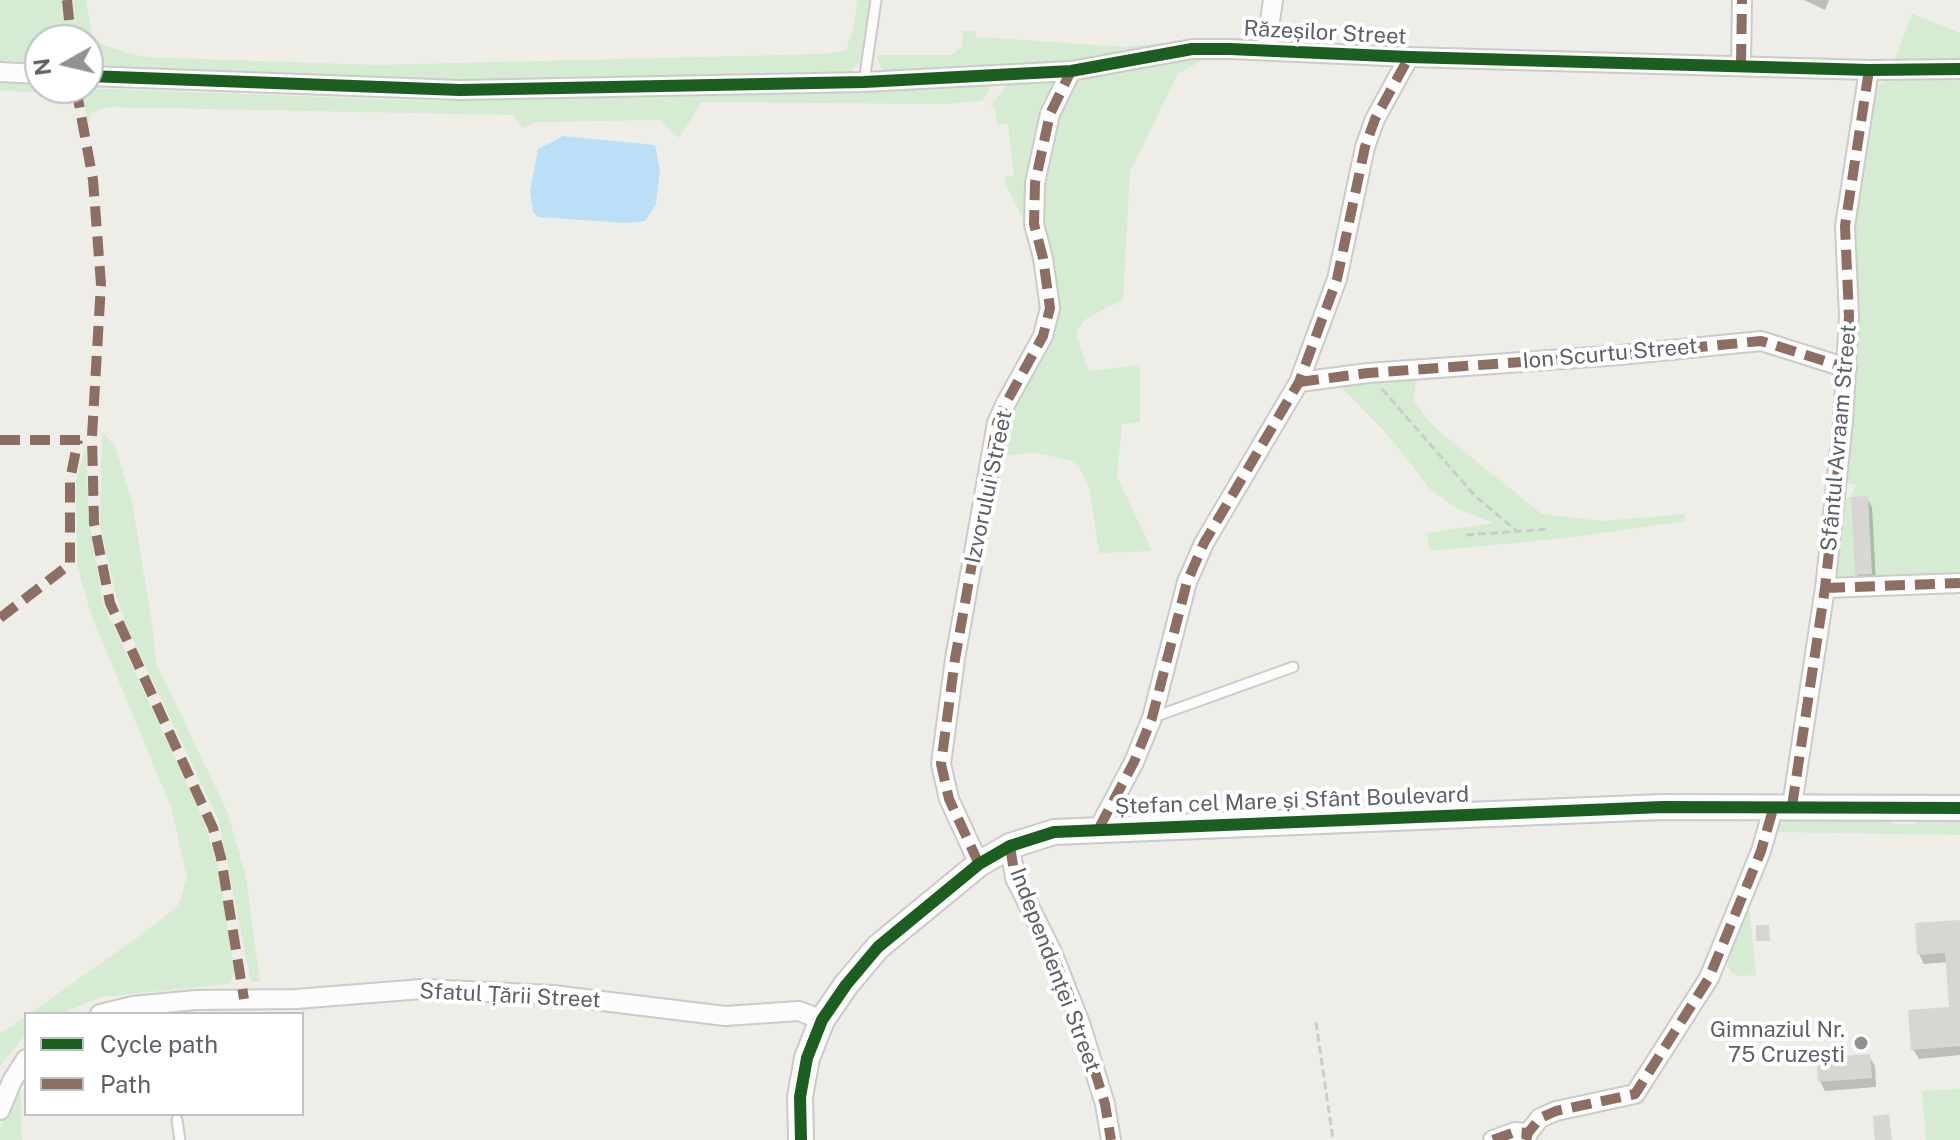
<!DOCTYPE html>
<html>
<head>
<meta charset="utf-8">
<style>
  body { margin:0 }
  #map { position:relative; width:1960px; height:1140px; overflow:hidden; background:#eeede8; font-family:"Public Sans",sans-serif }
  canvas { display:block }
  .legend { position:absolute; left:24px; top:1012px; width:280px; height:104px; box-sizing:border-box; background:#fff; border:2px solid #bec0c2; margin:0; padding:10px 14px; list-style:none; font-size:24px; color:#5d6167 }
  .legend li { display:flex; align-items:center; gap:16px; height:40px }
  .legend b { width:40px; border:2px solid #bec0c2 }
  .north { position:absolute; left:24px; top:24px; width:80px; height:80px; box-sizing:border-box; background:#fff; border:2px solid #bec0c2; border-radius:50%; rotate:262deg; font-size:22px; font-weight:700; line-height:32px; text-align:center; color:#5d6167 }
  .north::after { content:''; display:block; margin:auto; width:28px; height:36px; background:#909294; clip-path:polygon(50% 0,100% 100%,50% 72%,0 100%) }
</style>
</head>
<body>
<div id="map">
<canvas width="1960" height="1140"></canvas>
<ul class="legend">
<li><b style="height:10px;background:#1b5e20"></b>Cycle path</li>
<li><b style="height:10px;background:#8d6e63"></b>Path</li>
</ul>
<div class="north">N</div>
</div>
<script>
const ctx = document.querySelector('canvas').getContext('2d');
ctx.lineJoin = 'round';
function paint(path, color) {
  ctx.fillStyle = color;
  ctx.fill(path, 'evenodd');
}
function poly(rows) {
  const path = new Path2D();
  for (const r of rows) {
    path.moveTo(r[0], r[1]);
    for (let i = 2; i < r.length; i += 2) path.lineTo(r[i], r[i + 1]);
  }
  return path;
}
function strokePath(path, color, width, dash) {
  ctx.strokeStyle = color;
  ctx.lineWidth = width;
  ctx.lineCap = dash ? 'butt' : 'round';
  ctx.setLineDash(dash || []);
  ctx.stroke(path);
}
function drawText(font, color, halo, rows, align = 'center') {
  ctx.font = font + ' "Public Sans",sans-serif';
  ctx.lineWidth = 8;
  ctx.setLineDash([]);
  ctx.textBaseline = 'middle';
  ctx.strokeStyle = halo;
  ctx.fillStyle = color;
  for (const [text, x, y, turn = 0] of rows) {
    ctx.save();
    ctx.translate(x, y);
    ctx.rotate((+turn || 0) * Math.PI / 180);
    ctx.textAlign = isNaN(turn) ? turn : align;
    if (halo) ctx.strokeText(text, 0, 0);
    ctx.fillText(text, 0, 0);
    ctx.restore();
  }
}
paint(poly([
  [0,0,86,0,92,34,103,45,142,57,377,65,823,54,846,50,854,27,857,0,870,0,861,60,849,74,466,80,149,73,88,67,88,40,40,40,40,63,0,61],
  [1912,14,1960,33,1960,63,1894,61],
  [963,31,975,31,976,37,1126,47,1166,42,1075,61,1059,67,883,73,876,55,951,55,962,46],
  [1182,57,1206,58,1178,74,1130,171,1123,299,1087,318,1076,332,1088,371,1140,365,1140,422,1122,424,1117,476,1152,551,1099,553,1090,490,1080,469,1072,461,1033,452,1000,457,1010,409,1046,342,1040,186,1054,116,1079,76],
  [1925,75,1960,77,1960,574,1837,580,1834,573,1842,498,1851,497,1856,485,1847,483,1842,477,1852,205,1874,88,1886,80],
  [1061,76,1030,233,1004,182,1006,176,1014,177,1008,124,997,125,995,109,991,105,1011,80],
  [989,81,990,89,982,101,946,104,702,102,679,138,660,120,535,122,522,128,513,115,108,107,91,113,88,125,81,88,430,101,701,96,881,89],
  [0,82,33,84,46,92,0,91],
  [1417,375,1413,401,1435,428,1542,514,1601,521,1685,514,1685,521,1566,538,1430,551,1427,533,1494,523,1459,510,1430,489,1388,435,1336,382],
  [102,432,115,446,132,502,152,624,156,663,227,811,246,877,260,981,251,982,219,821,127,627,115,592,100,524],
  [86,445,89,520,103,604,201,814,217,862,235,973,229,984,101,997,60,1014,29,1014,141,935,179,905,187,877,171,807,91,614,77,565,76,481],
  [1889,819,1894,824,1915,824,1920,819,1960,819,1960,835,1776,832,1781,823,1789,820],
  [1749,907,1756,975,1739,976,1732,973,1726,961],
  [26,1016,26,1034,0,1066,0,1034],
  [20,1080,22,1140,0,1140,0,1128],
  [1960,1089,1960,1140,1926,1140,1922,1091]
]), '#d5ebd2');
paint(poly([
  [563,136,655,145,660,171,656,204,645,221,625,223,538,217,533,212,530,191,538,149]
]), '#bcdff8');
paint(poly([
  [1804,0,1829,0,1825,10],
  [1867,498,1872,507,1876,583,1863,584,1857,574],
  [1960,922,1960,1055,1919,1059,1913,1049,1951,1008,1948,962,1924,964,1919,954],
  [1869,1056,1875,1066,1876,1087,1825,1091,1820,1081]
]), '#0003');
paint(poly([
  [1868,496,1872,574,1855,575,1851,497],
  [1960,920,1960,1046,1911,1050,1908,1010,1949,1007,1945,953,1917,955,1915,923],
  [1756,925,1769,925,1770,941,1756,941],
  [1870,1054,1872,1078,1818,1082,1816,1058],
  [1889,1114,1892,1140,1875,1140,1873,1116]
]), '#d8d6d3');
const lane = poly([
  [864,82,876,0],
  [1154,717,1293,667],
  [177,1120,180,1140]
]);
const street = poly([
  [1266,49,1273,0],
  [1741,64,1742,0],
  [0,72,40,74],
  [88,76,460,90,864,82,1071,71,1192,49,1230,49,1409,57,1869,70,1960,69],
  [1299,382,1368,373,1620,355,1761,341,1847,368],
  [1825,588,1960,583],
  [1792,806,1825,588,1843,422,1849,316,1845,226,1869,70],
  [1099,828,1134,762,1152,718,1187,582,1204,543,1299,382,1337,279,1365,147,1375,119,1409,57],
  [1010,846,1015,878,1052,952,1080,1023,1105,1104,1111,1140],
  [979,864,949,799,941,764,955,659,997,423,1006,403,1043,336,1050,308,1043,258,1034,224,1035,183,1050,114,1071,71],
  [100,1014,133,1006,196,1000,296,999,422,989,553,995,725,1016,799,1011,822,1020],
  [0,1110,12,1081,26,1059],
  [1493,1140,1515,1132,1528,1133],
  [1526,1140,1528,1133,1540,1118,1556,1111,1635,1094,1709,978,1761,851,1774,806]
]);
const secondary = poly([
  [801,1140,800,1097,807,1058,822,1020,846,985,878,947,979,864,1010,846,1054,832,1662,807,1960,808]
]);
strokePath(lane, '#cbcbca', 13);
strokePath(street, '#cbcbca', 22);
strokePath(secondary, '#c9cac9', 28);
strokePath(poly([
  [1382,389,1476,497,1517,531],
  [1466,535,1548,529],
  [1316,1022,1333,1140]
]), '#c9cecb', 3, [8, 4]);
strokePath(lane, '#fcfcfc', 9);
strokePath(street, '#fcfcfc', 18);
strokePath(secondary, '#fcfcfc', 24);
strokePath(poly([
  [67,0,71,40],
  [1741,64,1742,0],
  [76,88,93,180,101,284,92,436,94,523,110,603,213,828,221,858,244,999],
  [1299,382,1368,373,1620,355,1761,341,1847,368],
  [0,440,88,440],
  [1825,588,1960,583],
  [0,618,70,564,70,480,78,440],
  [1792,806,1825,588,1843,422,1849,316,1845,226,1869,70],
  [1099,828,1134,762,1152,718,1187,582,1204,543,1299,382,1337,279,1365,147,1375,119,1409,57],
  [1010,846,1015,878,1052,952,1080,1023,1105,1104,1111,1140],
  [979,864,949,799,941,764,955,659,997,423,1006,403,1043,336,1050,308,1043,258,1034,224,1035,183,1050,114,1071,71],
  [1493,1140,1515,1132,1528,1133],
  [1526,1140,1528,1133,1540,1118,1556,1111,1635,1094,1709,978,1761,851,1774,806]
]), '#8d6e63', 10, [20, 10]);
strokePath(poly([
  [88,76,460,90,864,82,1071,71,1192,49,1230,49,1409,57,1869,70,1960,69],
  [801,1140,800,1097,807,1058,822,1020,846,985,878,947,979,864,1010,846,1054,832,1662,807,1960,808]
]), '#1b5e20', 12);
for (const [x, y, r, color] of [
  [1861,1043,8,"#909294"]
]) {
  const dot = new Path2D();
  dot.arc(x, y, r, 0, 2 * Math.PI);
  ctx.fillStyle = color;
  ctx.fill(dot);
  strokePath(dot, '#fff', 3);
}
drawText('22px', '#5d6167', '#fff', [
  ["Răzeșilor Street",1325,33,3],
  ["Ion Scurtu Street",1610,354,-5],
  ["Sfântul Avraam Street",1839,438,-85],
  ["Izvorului Street",989,487,-78],
  ["Ștefan cel Mare și Sfânt Boulevard",1292,801,-2],
  ["Independenței Street",1055,970,69],
  ["Sfatul Țării Street",510,996,3]
]);
drawText('22px', '#5d6167', '#fff', [
  ["Gimnaziul Nr.",1845,1030],
  ["75 Cruzești",1845,1055]
], 'right');
</script>
</body>
</html>
